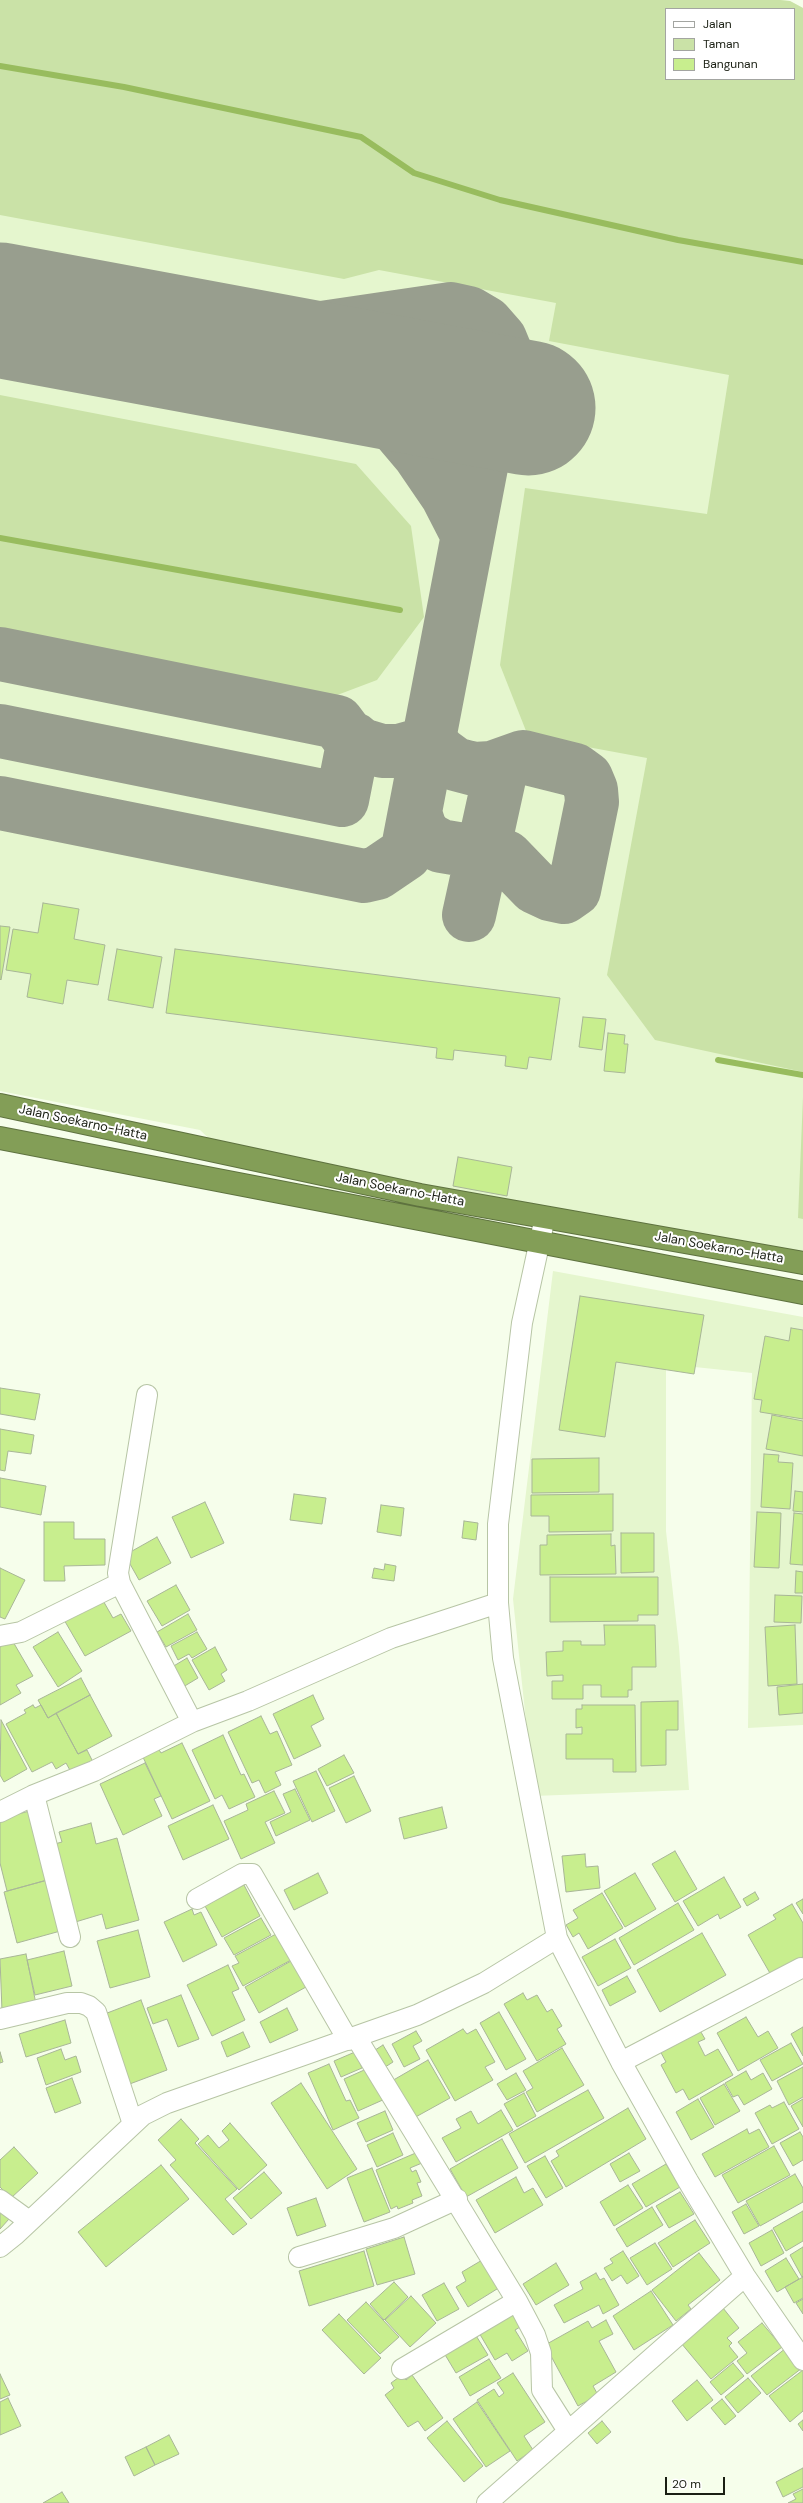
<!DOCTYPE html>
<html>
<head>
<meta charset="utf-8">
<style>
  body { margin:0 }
  #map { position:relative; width:803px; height:2503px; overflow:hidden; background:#f6feeb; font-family:"DM Sans",sans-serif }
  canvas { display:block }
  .legend { position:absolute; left:665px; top:8px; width:130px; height:72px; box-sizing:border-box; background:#fff; border:1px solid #a3a5a1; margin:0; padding:5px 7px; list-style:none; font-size:12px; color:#1a1f13 }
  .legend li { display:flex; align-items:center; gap:8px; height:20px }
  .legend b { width:20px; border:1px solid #a3a5a1 }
  .scale { position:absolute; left:665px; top:2477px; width:60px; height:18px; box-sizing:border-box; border:2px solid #1a1f13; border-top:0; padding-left:5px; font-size:12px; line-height:14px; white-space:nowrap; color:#1a1f13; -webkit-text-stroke:3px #fff; paint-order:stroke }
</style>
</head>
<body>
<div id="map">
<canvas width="803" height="2503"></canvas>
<ul class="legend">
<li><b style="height:5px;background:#fff"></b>Jalan</li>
<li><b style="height:11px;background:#cae2a7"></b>Taman</li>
<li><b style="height:11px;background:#c8ee8e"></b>Bangunan</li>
</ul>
<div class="scale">20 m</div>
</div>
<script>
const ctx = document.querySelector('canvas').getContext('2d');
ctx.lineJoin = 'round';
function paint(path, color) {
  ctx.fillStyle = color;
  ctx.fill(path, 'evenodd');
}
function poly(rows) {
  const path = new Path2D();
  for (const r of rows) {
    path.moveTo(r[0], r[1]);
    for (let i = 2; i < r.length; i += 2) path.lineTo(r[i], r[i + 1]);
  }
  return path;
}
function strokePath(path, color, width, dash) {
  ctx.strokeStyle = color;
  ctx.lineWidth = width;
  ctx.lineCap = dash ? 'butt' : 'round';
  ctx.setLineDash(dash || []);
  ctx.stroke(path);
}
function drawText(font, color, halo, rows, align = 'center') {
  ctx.font = font + ' "DM Sans",sans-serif';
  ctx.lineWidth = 4;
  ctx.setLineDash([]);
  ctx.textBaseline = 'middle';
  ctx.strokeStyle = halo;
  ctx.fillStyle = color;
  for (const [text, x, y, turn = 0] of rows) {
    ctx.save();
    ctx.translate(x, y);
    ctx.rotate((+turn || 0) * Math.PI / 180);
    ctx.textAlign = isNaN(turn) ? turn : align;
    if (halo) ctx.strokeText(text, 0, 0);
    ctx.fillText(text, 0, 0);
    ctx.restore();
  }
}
paint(poly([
  [0,0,780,0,790,1,803,8,803,1252,477,1196,218,1147,200,1130,0,1091],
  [666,9,794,9,794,79,666,79],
  [553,1271,803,1317,803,1725,748,1728,752,1373,666,1364,666,1531,679,1647,689,1790,534,1796,513,1599]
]), '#e5f6ce');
paint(poly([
  [0,0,780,0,790,1,803,8,803,1072,655,1040,607,975,647,758,528,736,500,665,525,488,707,514,729,375,549,341,556,303,379,270,344,279,0,215],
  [666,9,794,9,794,79,666,79],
  [0,395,356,464,411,526,424,617,377,680,332,697,0,631],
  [803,1097,803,1219,798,1218]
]), '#cae2a7');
strokePath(poly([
  [0,66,124,87,361,137,414,173,500,200,678,240,803,262],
  [0,538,400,610],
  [718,1060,803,1075]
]), '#98bc5e', 6);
strokePath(poly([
  [34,317,213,344,451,309,469,313,486,323,500,339,507,356,508,374,501,403,493,413,479,425,463,434,444,437,422,433,408,425,397,414,385,392,374,379,355,372,306,367],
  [386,415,419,454,447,495,467,534],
  [0,654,337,722,346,734,362,745,382,751,399,751,417,746,428,738,440,753,455,764,474,769,492,768,523,757,575,770,586,778,591,790,592,802,574,890,564,897,550,894,535,887,506,857,441,846,428,839,420,829,415,813],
  [0,731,342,800,354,739],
  [0,803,364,876,377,873,405,854,408,848,482,462,501,403],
  [469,915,502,765]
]), '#989e8e', 54);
strokePath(poly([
  [0,310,528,408]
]), '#989e8e', 135);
const building = poly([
  [43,903,79,909,74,939,105,945,98,985,67,980,63,1004,27,997,31,974,6,970,13,929,38,933,43,903],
  [0,926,10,927,1,980,0,979,0,926],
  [117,949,162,957,153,1008,108,1000,117,949],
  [175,949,560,998,551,1060,529,1057,527,1069,505,1066,506,1056,454,1050,453,1060,436,1058,437,1048,166,1013,175,949],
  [583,1017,606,1019,602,1050,579,1047,583,1017],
  [608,1033,625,1035,624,1044,628,1044,625,1073,604,1071,608,1033],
  [458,1157,512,1167,507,1196,453,1186,458,1157],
  [580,1296,704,1315,694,1374,616,1362,605,1437,559,1430,580,1296],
  [791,1328,803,1330,803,1419,760,1412,762,1400,754,1399,765,1336,789,1341,791,1328],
  [0,1388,40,1394,35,1420,0,1414,0,1388],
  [772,1415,803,1421,803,1456,766,1449,772,1415],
  [0,1429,34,1435,31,1454,8,1451,5,1471,0,1470,0,1429],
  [764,1454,779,1455,778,1462,793,1463,790,1509,761,1507,764,1454],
  [599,1458,599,1492,532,1493,532,1459,599,1458],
  [0,1478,46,1486,41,1515,0,1507,0,1478],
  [795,1491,803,1492,803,1512,793,1511,795,1491],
  [294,1494,326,1498,322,1524,290,1520,294,1494],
  [613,1494,613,1531,549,1532,549,1516,531,1516,531,1495,613,1494],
  [205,1502,224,1543,191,1558,172,1517,205,1502],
  [381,1505,404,1508,401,1536,377,1532,381,1505],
  [757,1512,781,1513,779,1568,754,1567,757,1512],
  [794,1513,803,1514,803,1565,790,1564,794,1513],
  [464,1521,478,1523,476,1540,462,1538,464,1521],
  [44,1522,74,1522,74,1539,105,1539,105,1565,64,1566,65,1581,44,1581,44,1522],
  [621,1533,654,1533,654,1572,621,1573,621,1533],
  [611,1534,611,1546,615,1545,616,1574,540,1575,540,1545,547,1545,547,1535,611,1534],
  [157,1537,171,1563,139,1580,125,1555,157,1537],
  [385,1564,396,1566,394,1581,372,1578,374,1568,384,1570,385,1564],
  [0,1568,25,1580,5,1619,0,1617,0,1568],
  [796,1571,803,1572,803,1593,795,1593,796,1571],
  [550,1577,658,1577,658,1615,638,1615,638,1621,550,1622,550,1577],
  [176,1585,190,1610,162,1626,147,1601,176,1585],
  [775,1595,802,1596,801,1623,774,1622,775,1595],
  [101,1597,113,1618,121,1614,131,1631,85,1656,63,1618,101,1597],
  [188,1614,197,1630,166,1647,157,1632,188,1614],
  [604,1625,655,1625,656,1667,632,1667,632,1690,628,1690,628,1697,601,1697,601,1685,583,1685,583,1699,552,1699,552,1681,563,1681,563,1675,547,1676,546,1652,563,1651,563,1641,581,1641,581,1645,605,1645,604,1625],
  [795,1625,797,1684,768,1686,765,1627,795,1625],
  [58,1632,82,1671,58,1687,33,1647,58,1632],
  [197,1632,207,1649,192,1658,189,1654,178,1660,171,1646,197,1632],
  [12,1640,33,1676,16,1685,21,1693,0,1705,0,1647,12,1640],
  [215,1647,227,1670,221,1674,225,1681,209,1690,192,1660,215,1647],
  [187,1658,198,1678,183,1687,172,1667,187,1658],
  [81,1678,90,1695,48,1718,38,1700,81,1678],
  [803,1684,803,1713,779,1715,777,1687,803,1684],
  [90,1695,112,1736,78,1754,56,1713,90,1695],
  [313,1695,324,1719,311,1726,321,1746,294,1759,273,1714,313,1695],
  [678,1701,678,1730,666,1730,666,1765,641,1766,641,1702,678,1701],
  [33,1705,35,1708,41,1705,48,1718,56,1713,78,1754,87,1750,93,1762,72,1774,66,1763,56,1769,52,1762,32,1772,6,1724,26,1713,24,1710,33,1705],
  [582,1705,635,1705,636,1772,613,1772,613,1759,566,1759,566,1734,582,1734,582,1727,576,1728,576,1709,582,1709,582,1705],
  [261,1716,270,1734,277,1731,292,1765,275,1772,281,1785,265,1793,259,1780,252,1783,228,1732,261,1716],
  [1,1720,27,1769,4,1782,0,1775,1,1720],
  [223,1735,241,1775,244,1774,255,1797,229,1809,222,1795,215,1799,192,1750,223,1735],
  [182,1743,210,1801,172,1819,142,1755,158,1748,161,1753,182,1743],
  [344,1755,354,1773,327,1786,318,1769,344,1755],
  [145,1763,161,1796,154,1799,162,1816,123,1835,100,1784,145,1763],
  [316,1771,335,1811,312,1822,293,1781,316,1771],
  [354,1776,371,1811,346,1823,329,1788,354,1776],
  [295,1789,310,1820,276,1836,270,1822,291,1812,283,1794,295,1789],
  [274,1791,285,1813,265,1822,275,1843,241,1859,224,1821,248,1810,246,1804,274,1791],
  [213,1805,229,1839,183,1860,168,1826,213,1805],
  [442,1807,447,1828,404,1839,399,1818,442,1807],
  [33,1810,51,1879,7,1891,0,1863,0,1819,33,1810],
  [91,1823,96,1844,117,1838,139,1920,106,1929,102,1914,72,1923,51,1845,62,1842,59,1832,91,1823],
  [675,1851,697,1889,675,1902,652,1864,675,1851],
  [585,1854,586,1867,598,1866,600,1888,566,1892,562,1856,585,1854],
  [318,1873,328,1893,294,1910,284,1890,318,1873],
  [635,1873,656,1909,625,1927,604,1891,635,1873],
  [724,1877,741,1907,720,1919,718,1914,698,1926,683,1901,724,1877],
  [51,1879,64,1930,17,1943,4,1892,51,1879],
  [244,1885,260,1916,222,1937,205,1906,244,1885],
  [755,1892,759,1899,747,1906,743,1899,755,1892],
  [602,1893,623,1928,588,1949,579,1933,573,1937,566,1925,578,1918,573,1910,602,1893],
  [803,1899,803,1914,796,1903,803,1899],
  [678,1903,694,1930,634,1965,619,1938,678,1903],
  [792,1904,803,1923,803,1957,771,1975,748,1935,776,1919,773,1915,792,1904],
  [192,1909,194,1915,201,1912,217,1945,183,1962,164,1922,192,1909],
  [261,1918,271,1935,234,1955,224,1938,261,1918],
  [138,1930,150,1977,110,1988,97,1941,138,1930],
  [702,1933,726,1975,660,2012,637,1970,702,1933],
  [276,1934,291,1960,243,1986,232,1966,239,1963,235,1956,276,1934],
  [615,1939,631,1968,598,1986,582,1957,615,1939],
  [64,1951,72,1986,35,1995,27,1960,64,1951],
  [26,1954,36,2004,2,2011,0,1959,26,1954],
  [291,1961,306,1987,259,2013,245,1987,291,1961],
  [228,1965,239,1989,232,1992,245,2020,212,2036,187,1985,228,1965],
  [627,1976,636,1992,610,2006,602,1990,627,1976],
  [523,1993,527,2000,537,1995,547,2012,552,2009,562,2026,557,2029,566,2044,537,2061,504,2004,523,1993],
  [181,1995,199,2039,178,2047,167,2019,153,2024,147,2008,181,1995],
  [141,2000,167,2070,127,2085,102,2015,141,2000],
  [287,2008,298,2030,270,2043,260,2022,287,2008],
  [499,2012,526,2059,506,2070,480,2023,499,2012],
  [746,2017,758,2037,768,2031,778,2048,738,2071,717,2033,746,2017],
  [65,2020,71,2043,26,2057,19,2034,65,2020],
  [698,2027,705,2039,698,2042,705,2056,718,2049,733,2075,689,2100,683,2089,676,2093,661,2065,666,2062,659,2049,698,2027],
  [803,2027,803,2056,791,2034,803,2027],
  [463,2029,467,2034,476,2029,495,2062,485,2067,493,2080,455,2101,426,2050,463,2029],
  [416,2031,422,2041,413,2046,420,2059,404,2067,392,2044,416,2031],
  [243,2032,250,2047,227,2057,221,2042,243,2032],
  [791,2043,803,2064,772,2081,760,2060,791,2043],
  [383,2045,393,2062,382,2069,372,2052,383,2045],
  [562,2048,584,2085,537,2112,526,2092,533,2088,523,2071,562,2048],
  [61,2049,65,2060,76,2056,81,2072,46,2085,37,2058,61,2049],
  [0,2052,3,2062,0,2063,0,2052],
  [355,2052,362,2068,341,2077,334,2061,355,2052],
  [428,2060,450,2098,412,2119,390,2082,428,2060],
  [329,2064,346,2101,350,2100,359,2118,333,2130,308,2073,329,2064],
  [371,2067,385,2099,358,2111,344,2079,371,2067],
  [803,2067,803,2097,789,2105,777,2081,803,2067],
  [746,2071,751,2080,763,2073,772,2089,744,2105,738,2095,733,2097,725,2083,746,2071],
  [516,2073,526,2090,507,2100,497,2084,516,2073],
  [72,2078,81,2103,55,2113,46,2088,72,2078],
  [301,2083,357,2169,327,2189,271,2103,301,2083],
  [724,2084,740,2111,715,2125,700,2098,724,2084],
  [588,2090,604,2118,525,2163,509,2134,588,2090],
  [524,2093,536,2116,517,2127,504,2104,524,2093],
  [698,2099,714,2127,691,2140,676,2112,698,2099],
  [803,2099,803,2127,791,2106,803,2099],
  [784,2102,799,2129,772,2144,755,2113,770,2105,772,2108,784,2102],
  [628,2108,646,2139,566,2187,551,2161,559,2156,556,2151,628,2108],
  [501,2110,513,2130,456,2162,442,2138,461,2128,456,2119,471,2111,478,2124,501,2110],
  [385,2111,393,2130,366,2142,357,2123,385,2111],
  [181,2119,199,2139,195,2143,237,2189,225,2199,247,2224,233,2235,170,2165,176,2160,158,2140,181,2119],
  [230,2123,267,2165,239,2190,198,2144,208,2135,219,2148,229,2140,222,2131,230,2123],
  [747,2129,749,2134,759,2129,769,2147,715,2177,702,2154,747,2129],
  [800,2132,803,2137,803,2160,793,2166,780,2143,800,2132],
  [393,2133,403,2155,377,2167,367,2145,393,2133],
  [502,2139,518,2168,466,2197,450,2169,502,2139],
  [774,2146,790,2175,738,2203,722,2175,774,2146],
  [14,2147,38,2173,11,2198,0,2187,0,2160,14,2147],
  [418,2152,422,2163,410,2168,412,2172,416,2170,421,2182,417,2183,422,2196,412,2200,413,2203,398,2209,397,2206,391,2209,376,2170,418,2152],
  [629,2153,640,2171,620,2182,610,2164,629,2153],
  [545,2156,563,2188,546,2198,527,2166,545,2156],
  [666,2164,680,2187,646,2207,632,2184,666,2164],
  [161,2165,189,2199,106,2267,78,2232,161,2165],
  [372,2168,390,2212,364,2222,347,2178,372,2168],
  [264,2172,282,2193,251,2219,233,2198,264,2172],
  [795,2174,803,2188,803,2202,760,2226,746,2201,795,2174],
  [516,2177,524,2193,533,2188,543,2205,495,2233,476,2200,516,2177],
  [628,2185,643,2208,614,2226,600,2202,628,2185],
  [680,2192,694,2214,669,2228,656,2206,680,2192],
  [316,2198,326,2226,297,2236,287,2208,316,2198],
  [746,2204,759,2226,744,2234,732,2212,746,2204],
  [652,2207,663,2225,627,2247,616,2229,652,2207],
  [0,2211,9,2219,0,2229,0,2211],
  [803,2211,803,2241,786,2251,773,2228,803,2211],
  [695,2220,710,2243,673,2267,658,2243,695,2220],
  [772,2230,784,2253,761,2266,749,2243,772,2230],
  [404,2237,415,2274,377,2285,366,2249,404,2237],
  [655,2243,672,2269,647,2285,630,2258,655,2243],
  [803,2247,803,2276,802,2277,790,2255,803,2247],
  [364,2251,374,2286,309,2306,299,2271,364,2251],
  [623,2251,639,2276,627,2284,621,2275,612,2281,604,2268,613,2263,610,2259,623,2251],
  [699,2253,720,2280,688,2305,691,2309,676,2321,652,2290,699,2253],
  [489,2256,505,2284,468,2307,456,2287,466,2281,462,2272,489,2256],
  [786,2258,799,2279,777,2292,765,2271,786,2258],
  [556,2263,569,2285,536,2305,523,2284,556,2263],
  [596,2273,600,2280,604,2278,619,2305,603,2314,599,2305,564,2323,554,2305,583,2289,580,2282,596,2273],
  [803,2277,803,2298,794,2303,785,2287,803,2277],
  [394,2282,408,2297,384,2320,370,2304,394,2282],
  [444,2283,459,2309,437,2321,422,2295,444,2283],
  [651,2291,673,2325,634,2350,613,2316,651,2291],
  [411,2296,436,2323,410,2347,385,2320,411,2296],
  [803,2299,803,2314,796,2303,803,2299],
  [366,2302,399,2337,380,2354,347,2320,366,2302],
  [517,2308,527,2323,515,2330,528,2351,512,2361,507,2353,495,2360,478,2331,517,2308],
  [723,2308,739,2328,727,2338,732,2343,729,2346,738,2357,711,2379,681,2343,723,2308],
  [339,2314,381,2358,364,2374,322,2330,339,2314],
  [606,2320,613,2334,599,2341,616,2372,593,2386,598,2395,578,2406,545,2345,588,2321,592,2328,606,2320],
  [762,2323,782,2347,747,2374,737,2361,747,2353,738,2342,762,2323],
  [475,2334,488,2355,456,2373,444,2353,475,2334],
  [786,2348,802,2368,767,2395,751,2376,786,2348],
  [489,2359,501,2378,470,2396,459,2377,489,2359],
  [733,2363,744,2376,721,2395,710,2382,733,2363],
  [803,2370,803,2411,790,2422,769,2396,803,2370],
  [513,2373,545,2422,524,2436,533,2450,517,2461,477,2400,494,2389,499,2397,504,2393,497,2383,513,2373],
  [0,2374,10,2395,0,2399,0,2374],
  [402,2375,406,2380,412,2375,443,2418,425,2431,418,2421,408,2427,385,2395,394,2388,391,2383,402,2375],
  [748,2378,761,2393,738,2413,725,2397,748,2378],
  [697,2380,713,2400,687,2421,672,2401,697,2380],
  [8,2398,21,2426,0,2435,0,2402,8,2398],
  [722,2399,736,2416,725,2425,711,2408,722,2399],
  [477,2402,510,2451,486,2467,453,2419,477,2402],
  [803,2420,803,2431,798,2424,803,2420],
  [447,2421,483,2466,464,2482,427,2438,447,2421],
  [602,2421,611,2432,597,2444,588,2433,602,2421],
  [169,2435,179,2454,155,2465,146,2447,169,2435],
  [146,2447,155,2465,134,2476,125,2457,146,2447],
  [803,2468,803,2487,783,2497,776,2482,803,2468],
  [803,2489,803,2503,788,2503,796,2499,793,2494,803,2489],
  [62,2492,69,2503,43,2503,62,2492]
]);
paint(building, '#c8ee8e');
strokePath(building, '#a8b697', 1);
const minor = poly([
  [545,1217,522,1323,498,1524,498,1603,503,1658,557,1938,621,2062,688,2181,745,2276,803,2360],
  [147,1395,118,1573,120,1583,192,1722],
  [0,1636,21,1632,120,1583],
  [34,1795,70,1937],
  [0,1812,34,1795,94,1771,192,1722,248,1701,391,1638,498,1603],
  [197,1899,242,1874,252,1874,348,2040],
  [0,2019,67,2003,81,2003,89,2006,96,2012,133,2124],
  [356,2037,517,2301,535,2335,541,2353,542,2390,568,2431],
  [621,2062,801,1968],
  [0,2200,29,2221],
  [0,2247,15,2235,143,2115,167,2103,417,2015,484,1983,557,1938],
  [299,2257,394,2228,457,2199],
  [402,2369,517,2301],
  [487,2503,745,2276]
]);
const highway = poly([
  [0,1105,420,1195,803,1263],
  [0,1138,803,1293]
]);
strokePath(minor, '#b7c5a5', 22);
strokePath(highway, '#5e723f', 24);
strokePath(minor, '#fff', 20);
strokePath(highway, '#839e57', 22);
drawText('13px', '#1a1f13', '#fff', [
  ["Jalan Soekarno-Hatta",83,1123,12],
  ["Jalan Soekarno-Hatta",400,1190,11],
  ["Jalan Soekarno-Hatta",719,1248,10]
]);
</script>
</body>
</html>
